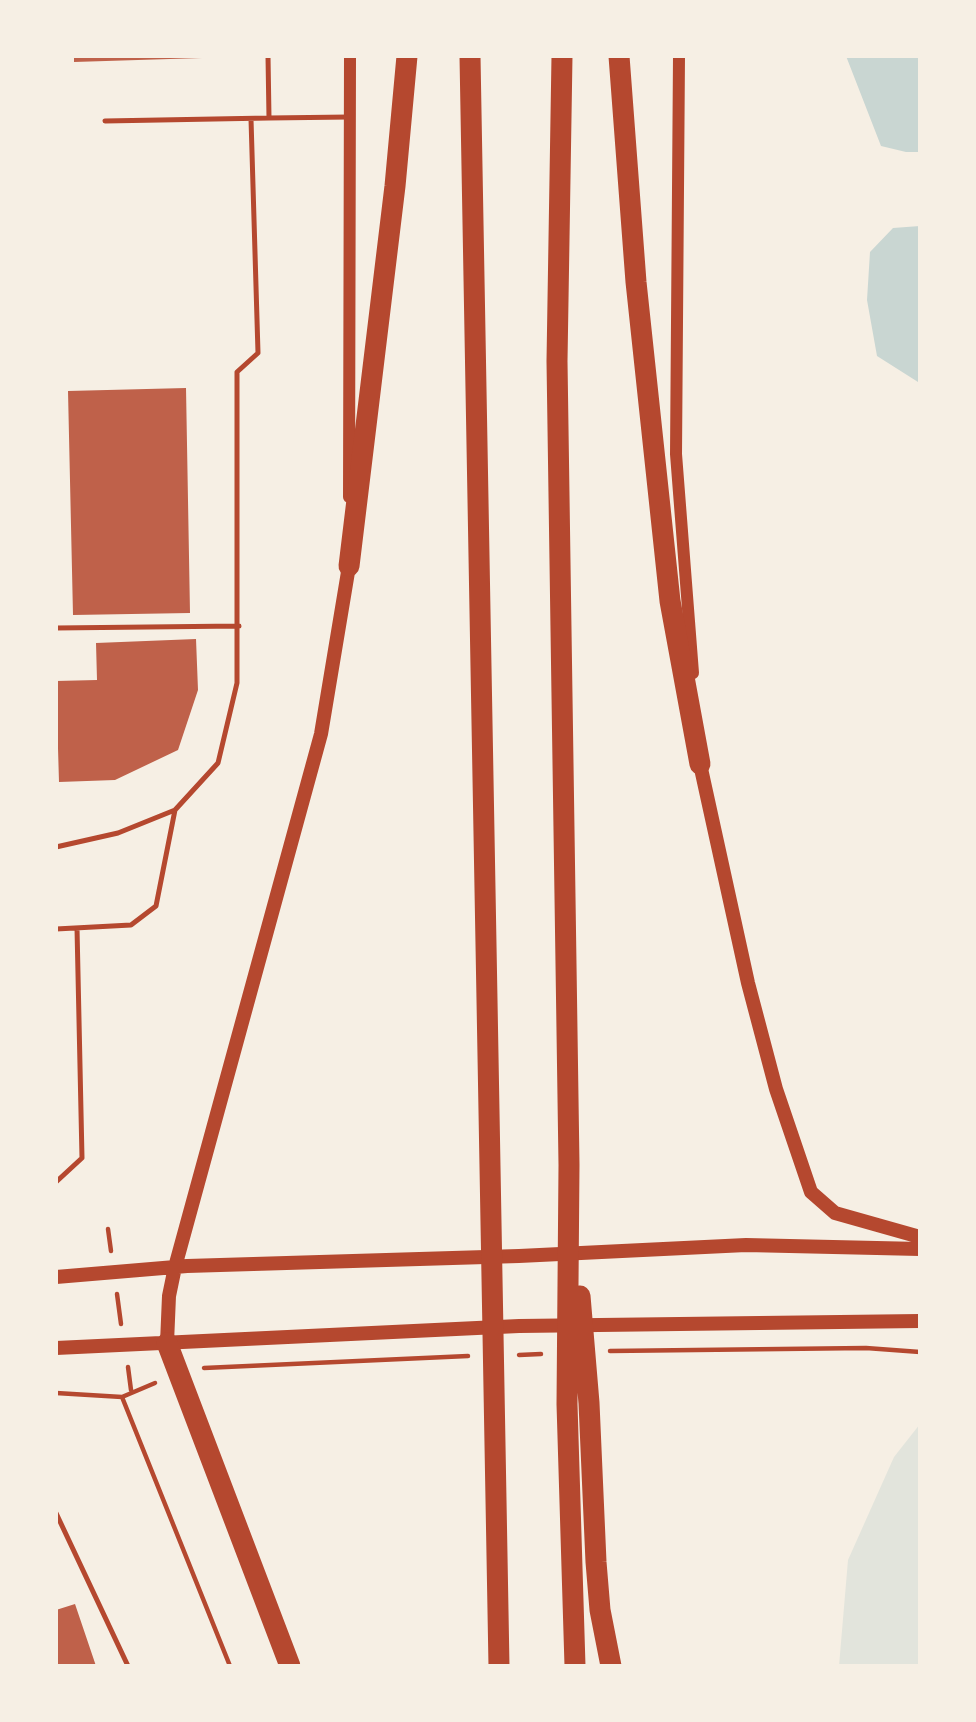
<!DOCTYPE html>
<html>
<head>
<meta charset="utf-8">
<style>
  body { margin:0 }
  #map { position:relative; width:976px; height:1722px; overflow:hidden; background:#f6efe4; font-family:Rubik,sans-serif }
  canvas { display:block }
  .frame { position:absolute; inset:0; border:58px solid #f6efe4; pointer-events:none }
</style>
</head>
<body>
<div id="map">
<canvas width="976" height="1722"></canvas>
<div class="frame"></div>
</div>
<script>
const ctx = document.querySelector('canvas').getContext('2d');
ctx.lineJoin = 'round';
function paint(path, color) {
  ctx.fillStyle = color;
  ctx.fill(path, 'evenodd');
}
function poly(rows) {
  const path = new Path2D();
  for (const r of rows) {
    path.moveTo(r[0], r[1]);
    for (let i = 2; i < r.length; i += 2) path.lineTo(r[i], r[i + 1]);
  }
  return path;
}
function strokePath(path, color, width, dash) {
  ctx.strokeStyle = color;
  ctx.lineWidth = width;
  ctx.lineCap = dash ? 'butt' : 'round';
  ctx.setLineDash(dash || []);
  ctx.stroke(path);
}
paint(poly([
  [920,1424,920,1666,839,1666,848,1560,894,1457]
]), '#e2e4dc');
paint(poly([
  [846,56,920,56,920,152,906,152,881,146],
  [920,226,920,382,918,382,877,356,867,300,870,252,893,228]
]), '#c9d6d2');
paint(poly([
  [74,56,202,56,202,58,74,62],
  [186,388,190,613,73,615,68,391],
  [196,639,198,690,178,750,115,780,59,782,56,681,97,680,96,643],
  [75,1604,96,1666,56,1666,56,1610]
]), '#bf614a');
strokePath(poly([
  [108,1229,111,1251],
  [117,1294,121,1324],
  [610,1351,866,1348,920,1352],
  [519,1355,541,1354],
  [128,1367,131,1390],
  [204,1368,468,1356],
  [56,1393,122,1397,155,1383],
  [122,1397,230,1666]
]), '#b5482f', 4.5);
strokePath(poly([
  [269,118,349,117],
  [105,121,269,118,268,56],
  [56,628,239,626],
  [56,847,118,833,175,810,218,763,237,683,237,372,258,353,251,119],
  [56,929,131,925,156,906,175,810],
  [56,1182,82,1158,77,928],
  [56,1513,128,1666]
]), '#b5482f', 5);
strokePath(poly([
  [679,56,676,454,693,673],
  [349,497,350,56]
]), '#b5482f', 12);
strokePath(poly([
  [700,764,748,983,776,1089,811,1192,835,1213,920,1237],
  [56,1277,187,1266,519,1256,746,1245,920,1249],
  [167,1343,169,1296,175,1267,321,734,349,566],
  [56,1348,519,1326,920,1321]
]), '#b5482f', 14);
strokePath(poly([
  [470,56,499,1666],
  [562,56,557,361,569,1165,567,1404,575,1666],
  [619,56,636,282,670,601,700,764],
  [349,566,395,186,407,56],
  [580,1296,589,1403,596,1562,600,1610,611,1666],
  [167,1343,290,1666]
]), '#b5482f', 21);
</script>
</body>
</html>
